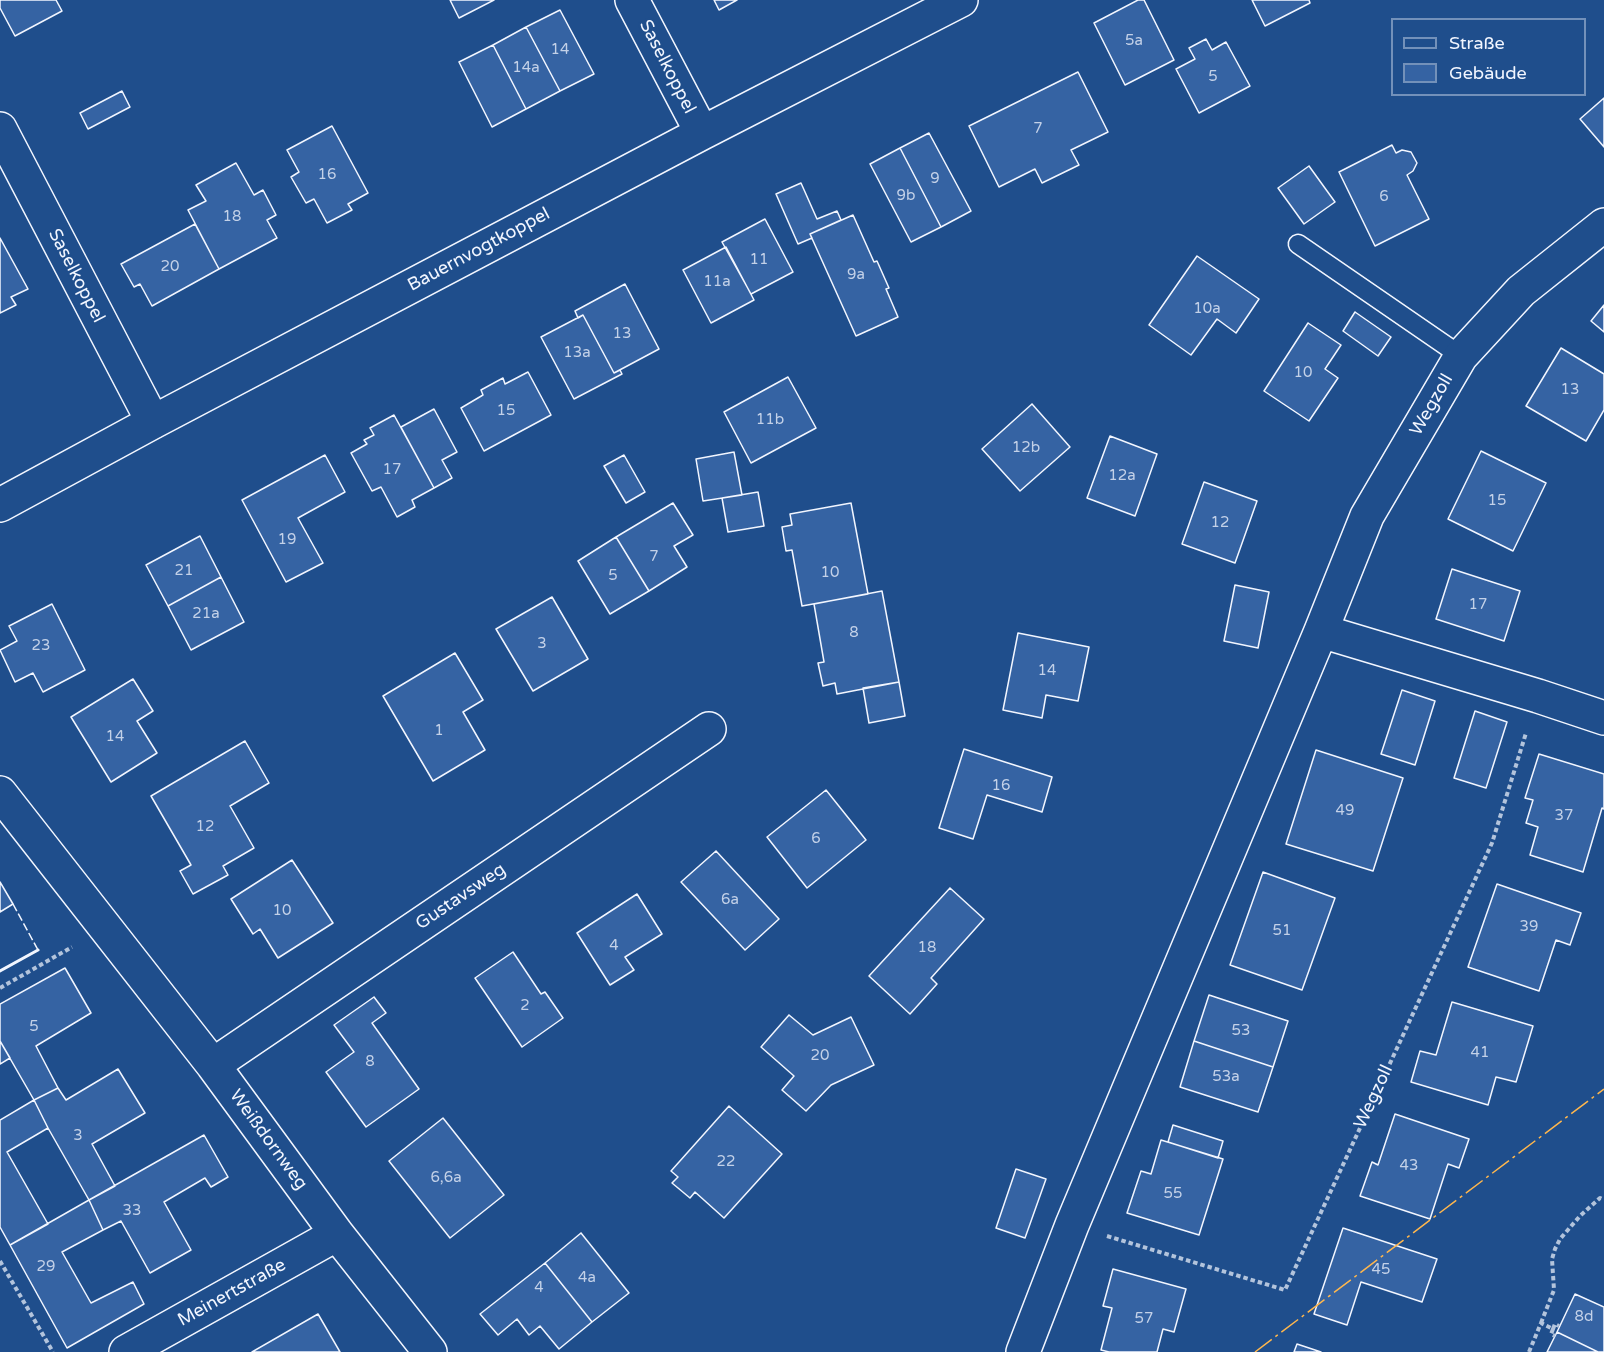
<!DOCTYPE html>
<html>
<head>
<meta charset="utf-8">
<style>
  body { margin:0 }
  #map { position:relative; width:1604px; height:1352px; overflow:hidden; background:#1f4e8c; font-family:"Varela Round",sans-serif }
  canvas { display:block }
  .legend { position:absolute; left:1391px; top:18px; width:195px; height:78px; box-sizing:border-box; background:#1f4e8c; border:2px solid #7391ba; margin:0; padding:8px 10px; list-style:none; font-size:18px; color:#f2f6ff }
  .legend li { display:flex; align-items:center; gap:12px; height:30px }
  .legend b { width:30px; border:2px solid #7391ba }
</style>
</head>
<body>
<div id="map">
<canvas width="1604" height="1352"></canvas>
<ul class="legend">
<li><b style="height:8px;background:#1f4e8c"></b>Straße</li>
<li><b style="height:16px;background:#3563a3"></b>Gebäude</li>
</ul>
</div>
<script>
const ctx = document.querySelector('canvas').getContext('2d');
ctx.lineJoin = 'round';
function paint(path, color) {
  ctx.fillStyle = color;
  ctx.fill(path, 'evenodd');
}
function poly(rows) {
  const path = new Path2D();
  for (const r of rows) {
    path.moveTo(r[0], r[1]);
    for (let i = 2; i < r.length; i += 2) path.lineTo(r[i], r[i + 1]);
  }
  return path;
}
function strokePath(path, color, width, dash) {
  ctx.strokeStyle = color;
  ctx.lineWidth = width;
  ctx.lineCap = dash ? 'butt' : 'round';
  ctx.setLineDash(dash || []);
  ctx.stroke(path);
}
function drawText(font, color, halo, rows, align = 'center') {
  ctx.font = font + ' "Varela Round",sans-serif';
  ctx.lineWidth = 4.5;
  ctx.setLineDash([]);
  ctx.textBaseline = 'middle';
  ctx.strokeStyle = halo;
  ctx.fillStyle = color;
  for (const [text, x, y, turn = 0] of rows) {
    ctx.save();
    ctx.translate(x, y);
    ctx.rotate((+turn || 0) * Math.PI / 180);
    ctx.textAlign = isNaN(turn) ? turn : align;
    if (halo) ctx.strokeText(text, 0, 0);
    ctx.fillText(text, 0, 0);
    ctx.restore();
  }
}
const building = poly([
  [0,0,56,0,62,11,15,36,0,8,0,0],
  [450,0,494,0,459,18,450,0],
  [714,0,737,0,719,10,714,0],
  [1138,0,1144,0,1174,60,1125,85,1094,23,1138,0],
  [1252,0,1309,0,1310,3,1265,26,1252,0],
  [560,10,594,74,560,91,526,27,560,10],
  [526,27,560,91,526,109,493,45,526,27],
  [1206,39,1212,50,1226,42,1250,86,1199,113,1176,69,1195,59,1189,48,1206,39],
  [493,45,526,109,492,127,459,62,493,45],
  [1078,72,1108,132,1071,150,1079,165,1042,183,1035,169,999,187,969,126,1078,72],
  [122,91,130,107,88,129,80,113,122,91],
  [1604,98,1604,147,1580,119,1604,98],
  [332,126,368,193,348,204,352,210,327,223,314,199,306,203,291,177,299,172,287,150,332,126],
  [929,133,971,211,941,227,900,148,929,133],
  [1392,145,1396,153,1402,150,1411,152,1417,163,1413,171,1407,175,1429,219,1375,246,1339,172,1392,145],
  [900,148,941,227,911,242,870,164,900,148],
  [236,163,254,195,263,190,276,215,267,220,277,238,219,269,188,210,206,201,196,185,236,163],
  [1309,166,1335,202,1304,224,1278,188,1309,166],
  [801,183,817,219,837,211,841,220,810,234,812,238,798,244,776,194,801,183],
  [853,215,874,262,877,261,889,288,886,289,898,317,856,336,810,234,853,215],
  [765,219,793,272,751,294,722,242,765,219],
  [195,224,219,269,152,306,140,284,134,287,121,264,195,224],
  [0,238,28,289,11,297,16,305,0,313,0,238],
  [726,247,754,300,711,323,683,270,726,247],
  [1197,256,1259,299,1236,333,1217,319,1191,355,1149,325,1197,256],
  [625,284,659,349,614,373,583,315,578,318,575,311,625,284],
  [1604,305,1604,332,1591,321,1604,305],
  [1355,312,1391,337,1378,356,1343,331,1355,312],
  [583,315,614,373,620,370,622,374,574,399,541,337,583,315],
  [1308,323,1341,345,1325,369,1338,378,1309,421,1264,391,1308,323],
  [1561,348,1604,374,1604,410,1586,441,1526,406,1561,348],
  [528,372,551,415,484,451,461,408,483,395,481,390,503,378,505,384,528,372],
  [788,377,816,428,751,463,724,412,788,377],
  [1032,404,1070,447,1020,491,982,449,1032,404],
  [434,409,457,452,442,460,452,478,434,488,401,427,434,409],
  [394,415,434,488,412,500,415,507,397,517,381,487,372,491,351,453,367,444,364,440,374,435,370,428,394,415],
  [1110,436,1157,454,1135,516,1087,498,1110,436],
  [1481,451,1546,483,1513,551,1448,519,1481,451],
  [734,452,742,495,703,501,696,459,734,452],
  [325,455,345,492,298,518,323,563,286,582,242,500,325,455],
  [624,455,645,492,626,503,604,466,624,455],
  [1204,482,1257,501,1235,563,1182,544,1204,482],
  [758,492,764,526,728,532,722,498,758,492],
  [673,503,693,535,674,546,687,567,649,591,616,537,673,503],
  [851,503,868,594,802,606,792,550,786,551,782,527,792,525,790,514,851,503],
  [200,536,221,577,168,606,146,565,200,536],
  [616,537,649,591,610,614,578,561,616,537],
  [1452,569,1520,591,1504,641,1436,619,1452,569],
  [221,577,244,622,191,650,168,606,221,577],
  [1235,585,1269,592,1258,648,1224,641,1235,585],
  [882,591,899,682,837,694,835,683,823,686,818,663,824,662,814,604,882,591],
  [552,597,588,659,533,691,496,629,552,597],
  [52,604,85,670,43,692,33,673,15,682,0,650,17,641,9,626,52,604],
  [1018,633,1089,647,1078,701,1046,695,1042,718,1003,710,1018,633],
  [455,653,483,700,463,712,485,750,433,781,383,696,455,653],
  [133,679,153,711,137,721,157,753,111,782,71,717,133,679],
  [899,682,905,716,869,723,863,688,899,682],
  [1402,690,1435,701,1415,765,1381,754,1402,690],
  [1475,711,1507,722,1486,788,1454,778,1475,711],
  [245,741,269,783,230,806,254,848,223,866,228,875,193,894,180,871,191,865,151,796,245,741],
  [964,749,1052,777,1042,812,987,795,973,839,939,828,964,749],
  [1316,750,1403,778,1373,871,1286,844,1316,750],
  [1539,754,1604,774,1604,809,1602,808,1583,872,1530,855,1538,827,1526,823,1533,800,1525,798,1539,754],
  [826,790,866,840,807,888,767,837,826,790],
  [716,851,779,919,745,950,681,882,716,851],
  [292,860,333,923,278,958,260,929,253,934,231,899,292,860],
  [1263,872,1335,898,1302,990,1230,965,1263,872],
  [0,882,13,904,0,912,0,882],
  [1497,884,1581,913,1570,945,1556,940,1539,991,1468,967,1497,884],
  [950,888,984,919,931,978,937,984,910,1014,869,976,950,888],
  [637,894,662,934,625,957,634,970,610,985,577,933,637,894],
  [513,952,541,994,545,992,563,1018,522,1047,475,978,513,952],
  [65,968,91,1013,36,1046,58,1088,34,1100,0,1041,0,1004,65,968],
  [1209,995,1288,1021,1273,1067,1194,1041,1209,995],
  [374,997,386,1013,372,1023,419,1089,366,1127,326,1072,354,1052,334,1025,374,997],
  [1452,1002,1533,1026,1516,1082,1496,1077,1488,1105,1411,1082,1420,1051,1436,1055,1452,1002],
  [789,1015,813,1035,851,1017,874,1065,831,1085,806,1111,782,1090,794,1076,761,1047,789,1015],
  [0,1041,10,1058,0,1064,0,1041],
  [1194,1041,1273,1067,1258,1112,1180,1087,1194,1041],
  [118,1069,145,1113,92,1144,115,1186,89,1200,48,1128,34,1100,58,1088,66,1100,118,1069],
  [34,1100,48,1128,7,1152,48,1224,10,1245,0,1227,0,1120,34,1100],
  [729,1106,782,1154,724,1218,695,1192,690,1198,672,1183,678,1177,671,1171,729,1106],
  [1395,1114,1469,1139,1459,1168,1448,1164,1430,1219,1360,1196,1372,1162,1378,1165,1395,1114],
  [443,1118,504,1195,450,1238,389,1161,443,1118],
  [1173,1125,1223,1141,1218,1158,1168,1142,1173,1125],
  [204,1135,228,1177,211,1187,205,1178,164,1202,191,1250,150,1273,121,1221,103,1230,89,1200,204,1135],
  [1161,1140,1223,1159,1199,1235,1127,1213,1141,1171,1151,1174,1161,1140],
  [1016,1169,1046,1179,1025,1238,996,1228,1016,1169],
  [89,1200,103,1230,62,1252,91,1303,133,1282,144,1304,67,1348,10,1245,89,1200],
  [1343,1228,1437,1259,1422,1302,1361,1282,1347,1325,1314,1314,1343,1228],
  [581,1233,629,1293,592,1322,545,1263,581,1233],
  [545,1263,592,1322,559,1349,540,1326,529,1335,517,1319,498,1335,480,1314,545,1263],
  [1113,1269,1186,1289,1174,1332,1163,1329,1157,1352,1109,1352,1101,1350,1112,1308,1103,1306,1113,1269],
  [1575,1294,1604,1307,1604,1352,1598,1352,1557,1332,1575,1294],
  [318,1314,340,1352,252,1352,318,1314],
  [1557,1332,1598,1352,1547,1352,1557,1332],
  [1297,1344,1321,1352,1294,1352,1297,1344]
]);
paint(building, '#3563a3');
strokePath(building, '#f2f6ff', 1.5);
const service = poly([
  [1298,244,1461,356]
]);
const minor = poly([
  [632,0,702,133],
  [0,129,153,422],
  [0,505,153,422,702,133,961,0],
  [1321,631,1538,696,1604,718],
  [0,793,213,1065,337,1234,430,1352],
  [213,1065,709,729],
  [126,1352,337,1234],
  [1023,1352,1072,1225,1321,631,1367,516,1461,356,1521,291,1604,225]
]);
strokePath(service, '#f2f6ff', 21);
strokePath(minor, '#f2f6ff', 36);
strokePath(poly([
  [0,988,72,947],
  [1107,1236,1285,1290,1492,843,1526,733],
  [0,1261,53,1352],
  [1541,1323,1554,1290,1552,1259,1555,1249,1560,1239,1580,1216,1600,1198,1604,1200],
  [1553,1329,1555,1324,1559,1326],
  [1553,1329,1551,1334,1555,1336],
  [1529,1352,1541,1323,1553,1329]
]), '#b3c4dc', 4, [4.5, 3]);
strokePath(service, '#1f4e8c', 18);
strokePath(minor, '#1f4e8c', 33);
strokePath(poly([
  [13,904,38,950]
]), '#f2f6ff', 1.5, [8, 3]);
strokePath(poly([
  [0,971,38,950]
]), '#f2f6ff', 3);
strokePath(poly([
  [1255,1352,1604,1089]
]), '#ffb74d', 1.5, [21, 4.5, 3, 4.5]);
drawText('15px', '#c3d1e8', null, [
  ["5a",1134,41],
  ["14",560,50],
  ["14a",526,68],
  ["5",1213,77],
  ["7",1038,129],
  ["16",327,175],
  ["9",935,179],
  ["9b",906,196],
  ["6",1384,197],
  ["18",232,217],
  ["11",759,260],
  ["20",170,267],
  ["9a",856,275],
  ["11a",717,282],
  ["10a",1207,309],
  ["13",622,334],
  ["13a",577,353],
  ["10",1303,373],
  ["13",1570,390],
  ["15",506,411],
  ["11b",770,420],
  ["12b",1026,448],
  ["17",392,470],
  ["12a",1122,476],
  ["15",1497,501],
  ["12",1220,523],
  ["19",287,540],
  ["7",654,557],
  ["21",184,571],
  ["10",830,573],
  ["5",613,576],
  ["17",1478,605],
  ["21a",206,614],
  ["8",854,633],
  ["3",542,644],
  ["23",41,646],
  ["14",1047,671],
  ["1",439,731],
  ["14",115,737],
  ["16",1001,786],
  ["49",1345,811],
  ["37",1564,816],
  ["12",205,827],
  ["6",816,839],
  ["6a",730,900],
  ["10",282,911],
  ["39",1529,927],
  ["51",1282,931],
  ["4",614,946],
  ["18",927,948],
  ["2",525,1006],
  ["5",34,1027],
  ["53",1241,1031],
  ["41",1480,1053],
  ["20",820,1056],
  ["8",370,1062],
  ["53a",1226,1077],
  ["3",78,1136],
  ["22",726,1162],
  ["43",1409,1166],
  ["6,6a",446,1178],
  ["55",1173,1194],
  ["33",132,1211],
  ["29",46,1267],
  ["45",1381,1270],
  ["4a",587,1278],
  ["4",539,1288],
  ["8d",1584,1317],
  ["57",1144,1319]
]);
drawText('18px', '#f2f6ff', '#1f4e8c', [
  ["Saselkoppel",667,67,63],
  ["Bauernvogtkoppel",479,250,-28],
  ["Saselkoppel",76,276,63],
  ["Wegzoll",1432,405,-60],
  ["Gustavsweg",461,897,-34],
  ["Wegzoll",1374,1097,-65],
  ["Weißdornweg",268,1140,54],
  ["Meinertstraße",232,1293,-29]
]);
</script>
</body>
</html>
